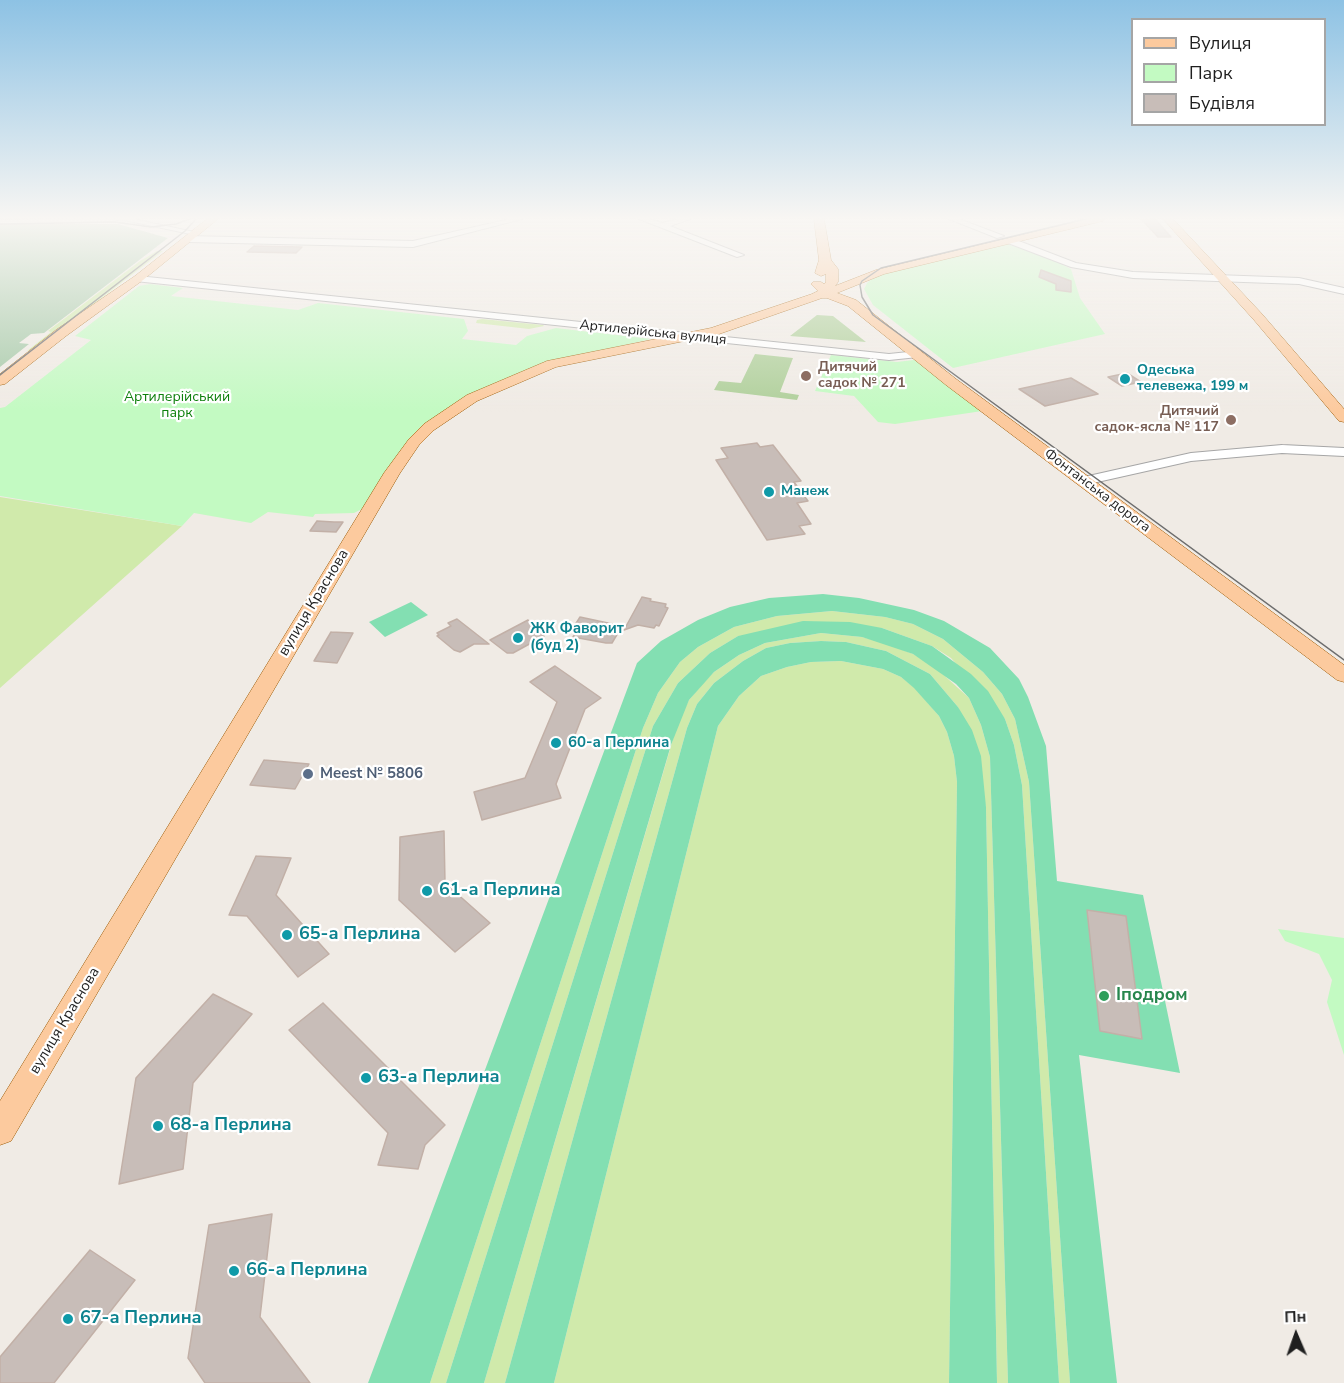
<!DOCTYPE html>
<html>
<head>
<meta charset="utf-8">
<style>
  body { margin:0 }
  #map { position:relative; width:1344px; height:1383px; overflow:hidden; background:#f0ebe5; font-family:"Nunito Sans",sans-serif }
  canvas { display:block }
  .legend { position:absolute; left:1131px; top:18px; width:195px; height:108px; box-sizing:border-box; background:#fff; border:2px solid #a5a5a5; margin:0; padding:8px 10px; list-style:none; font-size:18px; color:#1f1f1f }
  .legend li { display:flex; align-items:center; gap:12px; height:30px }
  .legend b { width:30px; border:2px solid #a5a5a5 }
  .north { position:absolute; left:1266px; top:1305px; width:60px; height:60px; -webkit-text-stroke:4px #fff; paint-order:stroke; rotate:358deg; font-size:16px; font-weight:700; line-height:24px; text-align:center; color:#1f1f1f }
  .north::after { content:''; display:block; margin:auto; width:21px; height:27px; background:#1f1f1f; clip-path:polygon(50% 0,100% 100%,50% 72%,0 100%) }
</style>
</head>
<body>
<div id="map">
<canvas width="1344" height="1383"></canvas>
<ul class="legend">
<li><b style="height:8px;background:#fcca9e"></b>Вулиця</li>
<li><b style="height:16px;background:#c3fac2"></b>Парк</li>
<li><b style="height:16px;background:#c8bdb8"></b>Будівля</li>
</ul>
<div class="north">Пн</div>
</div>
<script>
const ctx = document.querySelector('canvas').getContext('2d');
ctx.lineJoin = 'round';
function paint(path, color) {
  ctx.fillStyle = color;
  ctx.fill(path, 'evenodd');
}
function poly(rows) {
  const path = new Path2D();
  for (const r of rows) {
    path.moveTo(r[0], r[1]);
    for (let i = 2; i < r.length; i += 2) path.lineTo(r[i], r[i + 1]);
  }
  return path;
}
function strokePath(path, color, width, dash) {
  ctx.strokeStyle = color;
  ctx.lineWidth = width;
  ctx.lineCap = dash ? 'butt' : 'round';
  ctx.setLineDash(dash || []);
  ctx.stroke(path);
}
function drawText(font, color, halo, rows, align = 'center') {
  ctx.font = font + ' "Nunito Sans",sans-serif';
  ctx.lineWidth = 4.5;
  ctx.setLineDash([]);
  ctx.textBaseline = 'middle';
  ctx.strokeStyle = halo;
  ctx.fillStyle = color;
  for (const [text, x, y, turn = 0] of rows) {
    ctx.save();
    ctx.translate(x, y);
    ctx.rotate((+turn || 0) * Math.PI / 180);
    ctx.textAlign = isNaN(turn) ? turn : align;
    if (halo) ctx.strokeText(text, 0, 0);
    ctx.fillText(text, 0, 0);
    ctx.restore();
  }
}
paint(poly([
  [157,251,163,251,35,349,27,351,51,332,48,331,140,261],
  [482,319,543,325,544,326,529,329,476,323,477,320],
  [0,497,182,526,0,688],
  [832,611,885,617,913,624,943,639,983,672,1002,694,1015,719,1029,782,1070,1383,1059,1383,1022,785,1014,745,1005,719,951,658,932,646,882,628,738,636,710,653,678,683,653,726,446,1383,430,1383,643,728,658,693,680,662,698,647,734,627,777,616],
  [821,633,862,637,885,643,913,654,936,668,969,698,981,725,990,757,1008,1383,997,1383,986,807,958,707,930,674,886,651,846,642,821,641,790,643,766,648,743,661,714,683,697,704,687,728,505,1383,484,1383,678,722,689,700,702,684,714,672,739,655,765,643],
  [841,661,883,669,901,677,915,688,939,716,947,732,954,756,957,782,949,1383,554,1383,718,726,739,696,761,676,787,667,811,662]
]), '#d0eaab');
paint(poly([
  [817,315,833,316,866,342,790,336],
  [755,354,793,358,780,392,799,395,797,400,714,390,719,381,741,383]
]), '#afcf9a');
paint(poly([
  [0,224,118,224,168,238,44,333,31,334,19,343,29,344,0,367]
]), '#a6c9a8');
paint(poly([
  [1005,243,1054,260,1071,269,1080,298,1105,334,953,368,873,305,864,289,867,283,874,277,892,270],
  [150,284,183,288,171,296,298,310,318,303,464,319,468,331,462,339,516,345,527,336,556,328,651,339,544,364,441,415,370,505,354,513,315,514,313,517,268,512,251,523,194,513,182,526,0,496,0,408,5,407,91,340,75,336,139,286],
  [831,355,897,362,922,359,989,410,895,424,878,422,854,396,815,391],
  [1278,929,1344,938,1344,1055,1327,1002,1332,980,1319,954,1285,941]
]), '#c3fac2');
paint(poly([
  [823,594,859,598,914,610,944,621,990,648,1019,679,1028,697,1046,746,1057,881,1143,895,1180,1073,1079,1055,1117,1383,1070,1383,1029,782,1015,719,1002,694,983,672,943,639,913,624,885,617,832,611,777,616,734,627,698,647,680,662,658,693,643,728,430,1383,368,1383,637,663,661,641,698,620,730,607,769,598],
  [411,602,428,615,385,637,369,622],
  [803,621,850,622,882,628,932,646,971,674,988,691,1005,719,1014,745,1022,785,1059,1383,1008,1383,990,757,981,725,969,698,956,684,913,654,862,637,821,633,765,643,739,655,714,672,689,700,671,745,484,1383,446,1383,653,726,678,683,710,653,738,636],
  [821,641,846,642,886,651,930,674,958,707,972,730,981,756,986,807,997,1383,949,1383,957,782,954,756,947,732,939,716,914,688,901,677,883,669,841,661,811,662,787,667,761,676,739,696,718,726,554,1383,505,1383,687,728,697,704,714,683,743,661,766,648,790,643]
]), '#83dfb2');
const building = poly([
  [1141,219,1156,220,1171,237,1158,237,1141,219],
  [254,246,302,247,296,253,247,252,254,246],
  [1041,270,1071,281,1071,292,1056,290,1056,284,1039,277,1041,270],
  [1127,373,1141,382,1122,386,1108,377,1127,373],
  [1071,378,1098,394,1045,406,1019,389,1071,378],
  [757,443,760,447,773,445,801,481,794,482,808,501,797,503,811,524,799,526,805,534,767,540,716,460,728,458,721,448,757,443],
  [317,521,334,522,343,522,336,532,310,531,317,521],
  [642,597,651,599,650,601,666,604,665,607,668,608,659,626,656,625,654,628,638,625,624,630,642,597],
  [580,617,622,626,612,643,606,643,573,637,580,626,575,625,580,617],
  [457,619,489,644,474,644,460,652,454,650,437,636,439,635,437,633,451,626,448,623,457,619],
  [528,620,537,626,533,628,544,636,513,653,507,653,490,640,528,620],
  [331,632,353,633,337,663,314,661,331,632],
  [555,666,601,698,585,709,556,784,561,798,482,820,474,792,525,778,557,702,530,682,555,666],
  [264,760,309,764,295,789,250,785,264,760],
  [444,831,445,883,490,923,455,952,399,900,400,837,444,831],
  [256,856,291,858,276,895,329,954,298,977,247,916,229,915,256,856],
  [1087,910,1126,916,1142,1039,1100,1031,1087,910],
  [213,994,252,1014,193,1083,183,1169,119,1184,136,1078,213,994],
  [323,1003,445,1125,425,1145,418,1169,378,1165,388,1133,289,1030,323,1003],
  [272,1214,260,1317,310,1383,205,1383,188,1358,209,1225,272,1214],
  [90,1250,135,1280,54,1383,0,1383,0,1357,90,1250]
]);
paint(building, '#c8bdb8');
strokePath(building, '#c2b0a7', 1.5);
const minor = poly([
  [119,219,115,221,0,224,0,220,133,219,199,233,195,235,119,219],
  [510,219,522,219,413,247,187,242,183,239,187,236,413,241,510,219],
  [639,219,649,219,662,223,679,219,690,219,670,226,744,255,737,257,639,219],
  [949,219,959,219,1004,236,997,238,949,219],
  [1011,238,1076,263,1133,272,1299,278,1344,288,1344,294,1299,284,1133,278,1071,267,1008,243,1008,239,1011,238],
  [138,276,889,354,918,351,923,354,918,357,889,360,135,281,135,277,138,276],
  [1282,445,1344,448,1344,456,1282,453,1191,461,1084,485,1078,481,1084,477,1191,453,1282,445]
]);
const major = poly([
  [207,219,218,219,143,280,66,336,5,384,0,385,0,374,56,330,135,276,207,219],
  [814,219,824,219,831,260,838,269,838,282,835,286,876,270,1088,219,1104,219,1103,221,884,274,837,293,856,300,956,379,1344,665,1344,682,1337,680,946,385,848,306,827,298,822,298,719,334,556,367,477,401,434,430,419,445,400,473,11,1141,0,1145,0,1101,384,473,409,439,424,424,467,395,547,361,711,328,812,294,818,291,811,284,813,282,821,282,824,284,826,282,826,274,821,276,815,273,819,260,814,219],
  [1163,219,1173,219,1262,314,1344,409,1344,422,1339,421,1254,320,1163,219]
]);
strokePath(minor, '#a6a6a6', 2);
strokePath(major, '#9a5800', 1);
paint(minor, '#fff');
paint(major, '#fcca9e');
strokePath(poly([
  [1085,219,881,268,862,281,860,285,862,297,873,315,1344,660],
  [0,224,115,222,151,227,176,224,190,219],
  [0,375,185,231,196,219]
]), '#6d6d6d', 1.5);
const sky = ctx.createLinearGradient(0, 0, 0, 412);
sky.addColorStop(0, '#8dc2e4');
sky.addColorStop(0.53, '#f8f6f3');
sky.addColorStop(1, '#f8f6f300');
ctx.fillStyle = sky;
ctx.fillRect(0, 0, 1344, 412);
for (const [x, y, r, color] of [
  [806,376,6,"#8d6e63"],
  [1125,379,6,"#0f9aa8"],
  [1231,420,6,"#8d6e63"],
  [769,492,6,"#0f9aa8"],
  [518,638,6,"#0f9aa8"],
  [556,743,6,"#0f9aa8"],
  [308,774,6,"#5c6f8a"],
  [427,891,6,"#0f9aa8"],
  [287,935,6,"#0f9aa8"],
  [1104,996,6,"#2e9e5b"],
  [366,1078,6,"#0f9aa8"],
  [158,1126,6,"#0f9aa8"],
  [234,1271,6,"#0f9aa8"],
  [68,1319,6,"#0f9aa8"]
]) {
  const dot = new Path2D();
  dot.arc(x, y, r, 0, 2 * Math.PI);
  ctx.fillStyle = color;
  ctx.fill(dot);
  strokePath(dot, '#fff', 2);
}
drawText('14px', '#1f1f1f', '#fff', [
  ["Артилерійська вулиця",653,333,6],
  ["Фонтанська дорога",1097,491,37]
]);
drawText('bold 14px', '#785e54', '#fff', [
  ["Дитячий",818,368],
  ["садок № 271",818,384],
  ["Дитячий",1219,412,"right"],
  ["садок-ясла № 117",1219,428,"right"]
], 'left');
drawText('bold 14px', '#0d838f', '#fff', [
  ["Одеська",1137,371],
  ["телевежа, 199 м",1137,387],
  ["Манеж",781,492]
], 'left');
drawText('14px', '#0d7f0b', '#fff', [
  ["Артилерійський",177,398],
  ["парк",177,414]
]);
drawText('15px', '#1f1f1f', '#fff', [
  ["вулиця Краснова",314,603,-59],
  ["вулиця Краснова",65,1021,-59]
]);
drawText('bold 15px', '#0d838f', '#fff', [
  ["ЖК Фаворит",530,629],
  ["(буд 2)",530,646],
  ["60-а Перлина",568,743]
], 'left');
drawText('bold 15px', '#4e5e75', '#fff', [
  ["Meest № 5806",320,774]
], 'left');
drawText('bold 18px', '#0d838f', '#fff', [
  ["61-а Перлина",439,891],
  ["65-а Перлина",299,935],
  ["63-а Перлина",378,1078],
  ["68-а Перлина",170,1126],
  ["66-а Перлина",246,1271],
  ["67-а Перлина",80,1319]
], 'left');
drawText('bold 18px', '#27864d', '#fff', [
  ["Іподром",1116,996]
], 'left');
</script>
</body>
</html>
